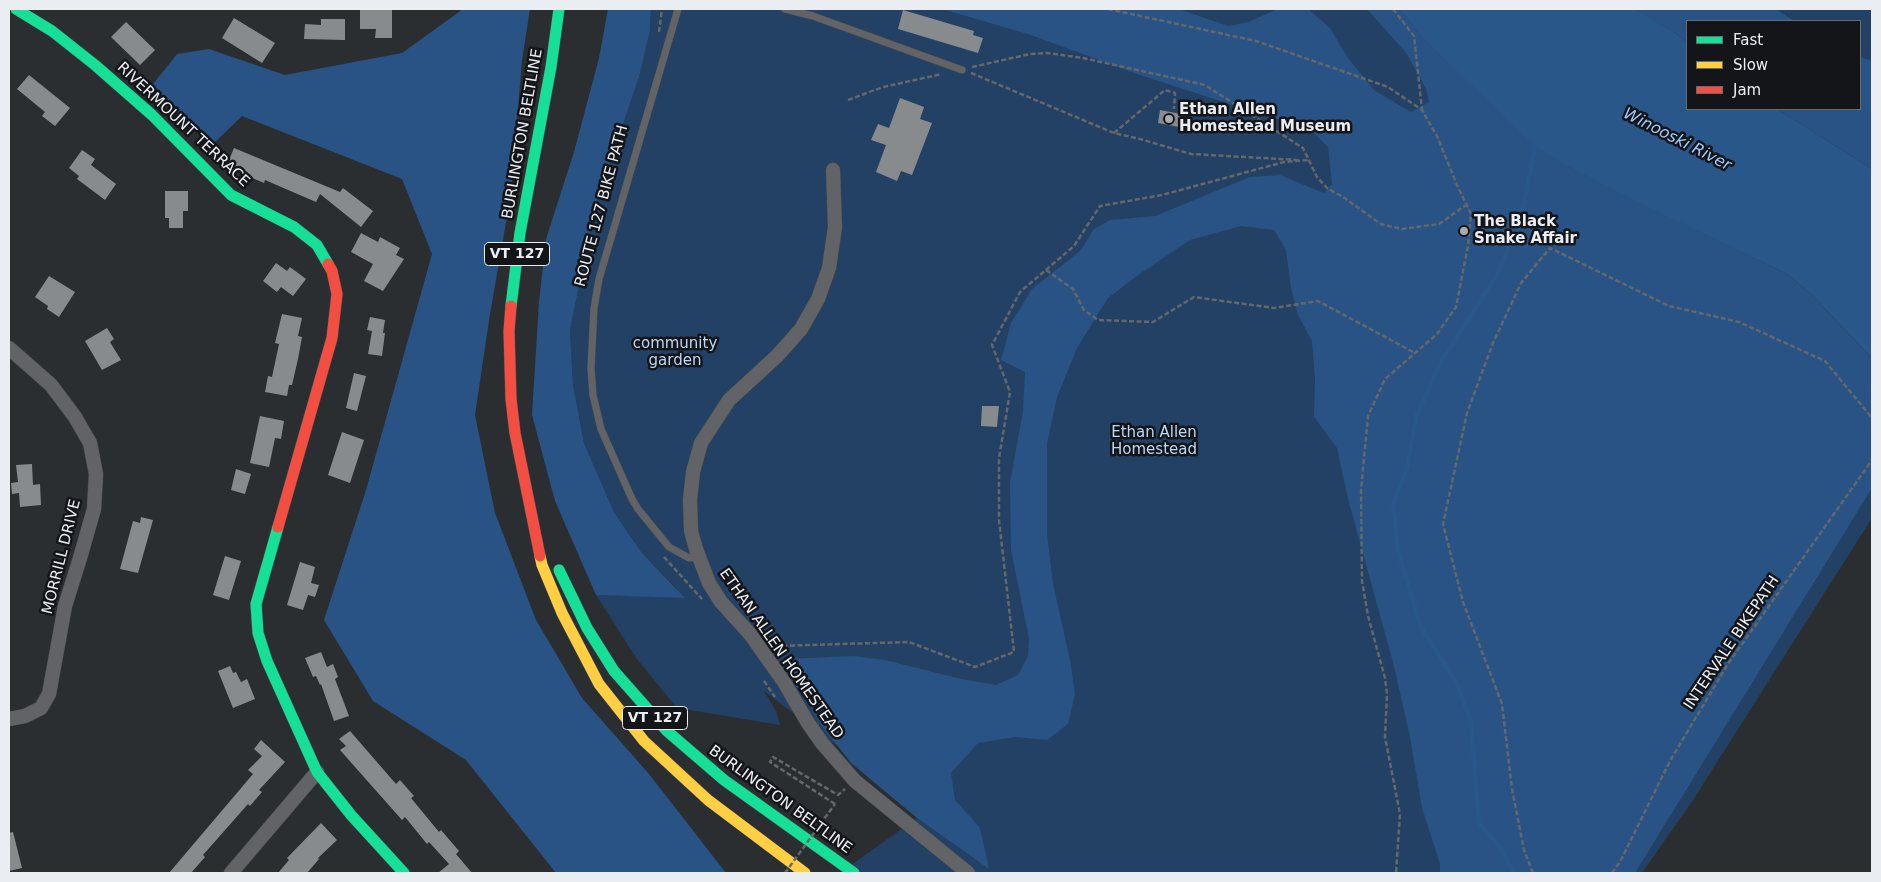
<!DOCTYPE html>
<html>
<head>
<meta charset="utf-8">
<style>
  body { margin:0 }
  #map { position:relative; width:1881px; height:882px; overflow:hidden; background:#2b2e31; font-family:"DejaVu Sans",sans-serif }
  canvas { display:block }
  .frame { position:absolute; inset:0; border:10px solid #eaeef3; pointer-events:none }
  .legend { position:absolute; left:1686px; top:20px; width:175px; height:90px; box-sizing:border-box; background:#131519; border:1px solid #696c70; margin:0; padding:6px 9px; list-style:none; font-size:15px; color:#eaeef3 }
  .legend li { display:flex; align-items:center; gap:10px; height:25px }
  .legend b { width:25px; border:1px solid #696c70 }
</style>
</head>
<body>
<div id="map">
<canvas width="1881" height="882"></canvas>
<div class="frame"></div>
<ul class="legend">
<li><b style="height:6px;background:#16e098"></b>Fast</li>
<li><b style="height:6px;background:#ffcf43"></b>Slow</li>
<li><b style="height:6px;background:#f24e42"></b>Jam</li>
</ul>
</div>
<script>
const ctx = document.querySelector('canvas').getContext('2d');
ctx.lineJoin = 'round';
function paint(path, color) {
  ctx.fillStyle = color;
  ctx.fill(path, 'evenodd');
}
function poly(rows) {
  const path = new Path2D();
  for (const r of rows) {
    path.moveTo(r[0], r[1]);
    for (let i = 2; i < r.length; i += 2) path.lineTo(r[i], r[i + 1]);
  }
  return path;
}
function strokePath(path, color, width, dash) {
  ctx.strokeStyle = color;
  ctx.lineWidth = width;
  ctx.lineCap = dash ? 'butt' : 'round';
  ctx.setLineDash(dash || []);
  ctx.stroke(path);
}
function drawText(font, color, halo, rows, align = 'center') {
  ctx.font = font + ' "DejaVu Sans",sans-serif';
  ctx.lineWidth = 5;
  ctx.setLineDash([]);
  ctx.textBaseline = 'middle';
  ctx.strokeStyle = halo;
  ctx.fillStyle = color;
  for (const [text, x, y, turn = 0] of rows) {
    ctx.save();
    ctx.translate(x, y);
    ctx.rotate((+turn || 0) * Math.PI / 180);
    ctx.textAlign = isNaN(turn) ? turn : align;
    if (halo) ctx.strokeText(text, 0, 0);
    ctx.fillText(text, 0, 0);
    ctx.restore();
  }
}
paint(poly([
  [651,9,1400,9,1419,34,1872,358,1872,518,1693,800,1642,873,840,873,917,818,988,868,986,857,764,691,776,711,780,725,677,708,637,659,596,595,682,597,676,588,642,553,614,512,584,443,573,385,570,330,595,207,639,77,650,31],
  [1631,9,1872,9,1872,169,1777,109,1860,109,1860,21,1687,21,1687,42,1669,29]
]), '#234164');
paint(poly([
  [463,9,530,9,522,60,511,194,490,314,475,415,495,513,536,620,582,698,649,774,726,873,556,873,466,760,373,701,324,620,366,490,432,254,402,179,242,116,212,145,150,88,177,54,209,49,285,75,402,53],
  [608,9,651,9,650,31,639,77,595,207,570,330,573,385,584,443,614,512,642,553,685,598,596,595,555,501,532,415,539,302,546,239,574,152,599,58],
  [942,9,1179,9,1228,26,1248,22,1278,9,1308,9,1330,28,1348,58,1374,90,1411,112,1429,102,1426,89,1407,54,1367,9,1400,9,1419,34,1567,166,1787,274,1810,293,1872,358,1872,488,1635,873,1440,873,1440,864,1422,808,1410,737,1394,666,1348,499,1337,448,1314,417,1315,380,1312,341,1298,315,1291,288,1286,250,1274,230,1241,226,1190,240,1141,273,1108,298,1077,348,1057,397,1047,444,1047,534,1053,584,1070,660,1075,694,1068,724,1047,740,1015,737,978,743,951,773,955,800,980,828,989,869,917,818,851,763,820,723,783,659,853,656,885,660,961,679,996,685,1018,675,1028,656,1029,639,1011,550,1010,483,1023,411,1025,372,1001,360,1011,323,1032,289,1080,251,1094,229,1110,220,1155,216,1250,177,1280,175,1324,193,1332,184,1328,147,1309,128,1260,114,1140,75,1028,34],
  [1631,9,1776,9,1794,21,1687,21,1687,42,1669,29],
  [1860,57,1872,61,1872,169,1777,109,1860,109]
]), '#285384');
paint(poly([
  [1400,9,1631,9,1636,10,1669,29,1687,42,1687,109,1777,109,1872,169,1872,358,1810,293,1787,274,1640,203,1567,166,1535,146,1419,34]
]), '#29578a');
strokePath(poly([
  [1514,873,1499,846,1479,823,1471,723,1457,684,1421,627,1398,551,1393,504,1407,469,1416,417,1440,363,1497,275,1522,213,1536,142]
]), '#29578a', 4.5);
paint(poly([
  [360,9,392,9,392,38,375,38,376,29,360,29],
  [903,10,974,31,973,35,983,38,978,53,898,29],
  [234,18,275,43,262,63,222,38],
  [321,19,345,19,345,40,304,39,305,24,321,25],
  [126,22,155,50,140,65,111,37],
  [29,75,70,108,55,126,42,116,45,112,17,89],
  [900,98,924,107,920,119,932,123,912,175,901,171,897,181,876,172,886,145,871,140,878,124,889,128],
  [1160,110,1181,114,1179,127,1158,123],
  [234,148,340,192,343,188,373,211,361,227,320,194,316,202,265,180,264,183,250,177,251,175,227,165],
  [82,150,95,159,91,165,116,184,105,200,77,179,79,176,69,168],
  [165,191,188,191,188,211,183,211,183,228,169,228,169,218,165,218],
  [361,233,378,242,380,237,400,248,396,255,404,259,383,291,364,281,373,264,351,252],
  [276,263,287,271,290,267,306,279,293,296,281,287,277,292,263,281],
  [49,276,75,292,59,317,47,309,48,306,35,297],
  [282,314,302,318,298,336,302,337,298,359,292,385,289,385,287,396,265,392,268,376,272,377,279,344,275,343],
  [370,317,385,320,383,333,385,333,382,356,368,354,372,331,367,330],
  [107,328,114,339,110,342,121,360,102,370,85,341],
  [354,373,366,376,357,411,346,408],
  [982,406,999,406,997,427,981,426],
  [260,416,284,421,281,439,275,438,269,467,250,463],
  [342,432,364,440,350,483,328,475],
  [32,464,33,485,40,484,41,505,20,507,19,493,12,494,11,483,18,482,16,465],
  [236,469,251,474,245,494,231,490],
  [141,517,153,520,138,573,120,569,133,521,140,523],
  [225,556,241,561,229,600,213,595],
  [300,562,315,567,311,583,319,585,315,597,308,595,303,610,287,605],
  [321,652,327,667,333,664,338,677,335,679,349,716,334,721,321,684,320,685,316,676,313,677,305,658],
  [230,666,233,673,236,672,241,682,247,679,255,699,233,708,218,671],
  [350,731,396,784,400,780,414,796,411,798,439,832,441,830,459,851,456,854,472,873,438,873,449,864,429,842,427,844,405,817,402,820,340,750,346,746,339,739],
  [261,740,285,762,259,790,262,792,250,806,248,804,203,855,205,857,191,873,169,873,253,774,248,770,262,756,254,749],
  [321,823,337,840,318,858,319,859,307,873,278,873,289,860,287,858],
  [13,832,22,868,9,871,9,833]
]), '#888b8e');
const lane = poly([
  [678,9,599,279,594,308,591,368,593,395,601,429,632,499,638,509,669,547,689,558,699,557],
  [785,9,813,16,962,70]
]);
const street = poly([
  [833,170,835,227,829,268,818,299,801,329,777,356,729,400,701,443,693,472,690,500,691,531,696,549,709,583,721,602,750,634,784,682,808,723,822,743,855,781,968,873],
  [9,348,51,385,75,417,90,443,96,474,94,509,80,558,65,606,49,694,41,708,25,716,9,719],
  [231,873,317,772]
]);
const fast = poly([
  [16,9,52,31,95,65,152,115,231,195,294,227,317,245,328,264],
  [511,306,520,233,551,67,559,9],
  [278,527,256,604,258,633,267,661,317,772,351,815,404,873],
  [559,570,587,628,614,671,667,731,724,780,854,873]
]);
const slow = poly([
  [540,556,542,565,562,613,599,684,644,741,708,800,805,873]
]);
const jam = poly([
  [511,306,509,331,511,399,515,433,540,556],
  [278,527,332,338,337,294,332,271,328,264]
]);
strokePath(lane, '#484a4d', 8);
strokePath(street, '#484a4d', 15);
strokePath(fast, '#484a4d', 12);
strokePath(slow, '#484a4d', 12);
strokePath(jam, '#484a4d', 12);
strokePath(poly([
  [1108,9,1256,41,1388,87,1422,110,1437,136,1457,185,1471,214,1468,246,1456,307,1437,334,1385,379,1368,416,1361,490,1362,581,1368,616,1385,678,1387,694,1385,737,1400,814,1396,873],
  [1393,9,1414,36,1422,110],
  [659,32,662,9],
  [972,67,1030,54,1047,53,1083,58,1205,85,1303,148,1317,177,1327,188,1343,197,1381,224,1402,229,1439,224,1466,205],
  [971,73,1114,133,1140,139,1191,154,1298,160],
  [848,100,883,87,942,74],
  [1114,133,1165,90,1175,93,1174,109],
  [1046,270,1073,289,1084,310,1098,320,1153,322,1194,297,1274,308,1318,301,1415,353],
  [664,557,702,599],
  [775,646,909,642,975,667,1014,652,999,520,999,458,1010,392,992,345,1020,292,1074,246,1100,206,1162,195,1284,162,1309,160],
  [764,681,775,697],
  [835,804,770,762,773,757,838,795,845,789],
  [1533,873,1524,850,1512,789,1502,704,1463,602,1443,524,1467,413,1493,343,1521,283,1550,248,1669,306,1739,322,1825,361,1872,418],
  [1612,873,1621,860,1671,759,1728,664,1872,460]
]), '#65676a', 2.5, [5, 2.5]);
strokePath(lane, '#616366', 7);
strokePath(street, '#616366', 14);
strokePath(fast, '#16e098', 11);
strokePath(slow, '#ffcf43', 11);
strokePath(jam, '#f24e42', 11);
strokePath(poly([
  [785,873,835,804]
]), '#65676a', 2.5, [5, 2.5]);
for (const [x, y, r, color] of [
  [1169,119,5,"#a7abaf"],
  [1464,231,5,"#a7abaf"]
]) {
  const dot = new Path2D();
  dot.arc(x, y, r, 0, 2 * Math.PI);
  ctx.fillStyle = color;
  ctx.fill(dot);
  strokePath(dot, '#131519', 2);
}
for (const [x, y, w] of [
  [517,254,65],
  [655,718,65]
]) {
  const box = new Path2D();
  box.roundRect(x - w / 2, y - 11.5, w, 23, 4);
  ctx.fillStyle = '#131519';
  ctx.fill(box);
  strokePath(box, '#eaeef3', 1);
}
drawText('bold 14px', '#eaeef3', null, [
  ["VT 127",517,254],
  ["VT 127",655,718]
]);
drawText('bold 15px', '#eaeef3', '#131519', [
  ["Ethan Allen",1179,110],
  ["Homestead Museum",1179,127],
  ["The Black",1474,222],
  ["Snake Affair",1474,239]
], 'left');
drawText('15px', '#eaeef3', '#131519', [
  ["RIVERMOUNT TERRACE",183,125,43],
  ["BURLINGTON BELTLINE",523,134,-80],
  ["ROUTE 127 BIKE PATH",602,206,-75],
  ["MORRILL DRIVE",62,557,-76],
  ["INTERVALE BIKEPATH",1732,643,-56],
  ["ETHAN ALLEN HOMESTEAD",781,654,55],
  ["BURLINGTON BELTLINE",780,800,36]
]);
drawText('15px', '#bcd7f8', '#131519', [
  ["community",675,344],
  ["garden",675,361],
  ["Ethan Allen",1154,433],
  ["Homestead",1154,450]
]);
drawText('italic 16px', '#a1c9fa', '#131519', [
  ["Winooski River",1677,140,27]
]);
</script>
</body>
</html>
